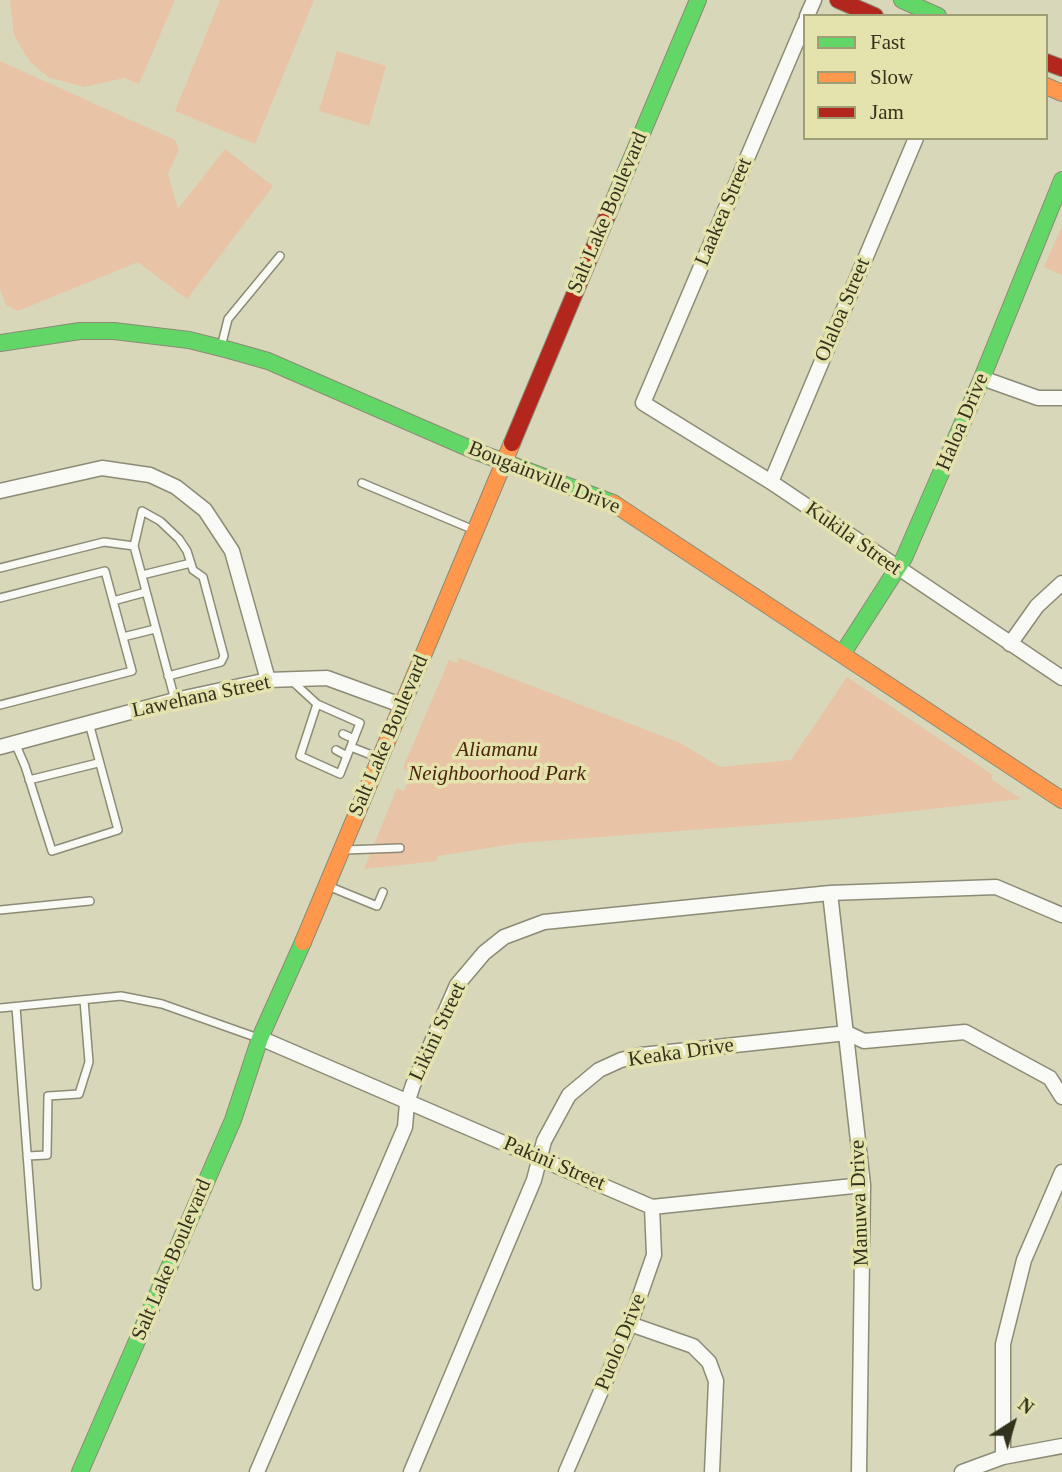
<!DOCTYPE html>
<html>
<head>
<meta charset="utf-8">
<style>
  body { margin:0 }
  #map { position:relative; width:1062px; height:1472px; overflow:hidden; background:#d8d7ba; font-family:Georgia,serif }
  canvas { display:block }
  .legend { position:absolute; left:803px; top:14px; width:245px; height:126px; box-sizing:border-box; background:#e5e3ad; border:2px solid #9e9d73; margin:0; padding:9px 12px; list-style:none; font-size:21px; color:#33331d }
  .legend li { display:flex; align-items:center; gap:14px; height:35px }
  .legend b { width:35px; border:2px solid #9e9d73 }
  .north { position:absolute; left:978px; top:1388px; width:70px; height:70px; -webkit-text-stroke:5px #e5e3ad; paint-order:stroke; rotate:37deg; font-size:19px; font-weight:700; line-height:28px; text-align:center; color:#33331d }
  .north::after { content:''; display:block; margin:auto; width:24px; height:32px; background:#33331d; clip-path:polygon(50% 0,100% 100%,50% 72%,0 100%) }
</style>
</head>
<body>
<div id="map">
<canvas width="1062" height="1472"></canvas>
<ul class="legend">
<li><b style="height:9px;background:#63d668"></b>Fast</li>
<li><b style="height:9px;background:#ff974d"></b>Slow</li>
<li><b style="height:9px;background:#b3261e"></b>Jam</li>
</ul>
<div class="north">N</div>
</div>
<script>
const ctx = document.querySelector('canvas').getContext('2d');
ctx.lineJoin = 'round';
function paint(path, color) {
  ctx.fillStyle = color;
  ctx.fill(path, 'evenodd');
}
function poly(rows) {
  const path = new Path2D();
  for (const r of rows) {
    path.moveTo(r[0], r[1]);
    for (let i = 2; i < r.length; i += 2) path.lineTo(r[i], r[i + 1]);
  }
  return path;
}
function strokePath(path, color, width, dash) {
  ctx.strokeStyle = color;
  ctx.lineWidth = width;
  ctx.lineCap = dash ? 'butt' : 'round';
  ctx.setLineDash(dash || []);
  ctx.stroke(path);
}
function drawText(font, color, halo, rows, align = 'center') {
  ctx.font = font + ' Georgia,serif';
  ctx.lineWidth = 7;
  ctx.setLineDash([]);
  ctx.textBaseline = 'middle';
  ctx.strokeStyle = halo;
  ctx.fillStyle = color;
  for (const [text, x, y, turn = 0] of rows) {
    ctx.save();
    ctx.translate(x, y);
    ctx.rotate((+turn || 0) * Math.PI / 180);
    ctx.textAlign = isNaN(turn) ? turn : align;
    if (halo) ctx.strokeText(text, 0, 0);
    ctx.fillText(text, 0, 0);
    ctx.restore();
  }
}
paint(poly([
  [10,0,175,0,139,84,124,78,84,87,48,77,30,62,14,35],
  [220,0,314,0,255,144,175,111],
  [337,51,386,66,369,126,319,111],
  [0,61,175,140,179,149,168,174,178,209,225,149,273,186,187,299,138,262,18,311,6,305,0,290],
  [1062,226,1062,275,1044,267],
  [459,658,680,743,720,767,791,760,847,677,993,775,991,779,1021,799,839,819,519,843,438,856,436,861,364,869,397,788,404,791,412,773,403,768,449,660,457,663]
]), '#e8c3a5');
const lane = poly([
  [221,347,228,319,280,256],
  [362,483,474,530],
  [134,546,142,511,160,521,179,539,187,551,193,570,203,577,224,656,221,662,168,676],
  [0,568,104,542,134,546,175,700],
  [142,575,191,563],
  [0,598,105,571,132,671,0,705],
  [113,601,146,592],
  [123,637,155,629],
  [291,680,317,704,300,756,340,774,360,723,317,704],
  [343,734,354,739],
  [15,743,25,766,52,851,118,830,89,723],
  [351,747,379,758],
  [336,750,347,756],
  [29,780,98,763],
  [345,850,400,848],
  [328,886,377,906,383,892],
  [0,910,90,901],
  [16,1007,37,1286],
  [0,1008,121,996,162,1004,258,1038],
  [27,1156,47,1155,48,1096,79,1094,89,1062,84,1000]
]);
const street = poly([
  [807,16,814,0],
  [805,22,643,403,771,482,1062,678],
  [982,378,1038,398,1062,398],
  [771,482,916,138],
  [0,491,102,468,150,475,176,487,205,510,232,551,268,680],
  [1010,644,1037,606,1062,583],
  [0,747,175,700,268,680,327,678,401,705],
  [830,893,863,1185,859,1472],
  [260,1038,652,1207,863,1185],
  [630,1324,693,1346,709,1362,716,1381,712,1472],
  [1003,1457,1003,1344,1024,1260,1062,1172],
  [257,1472,405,1127,407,1103,413,1085,457,985,484,953,504,937,544,922,830,893,996,887,1062,915],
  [411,1472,534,1180,544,1141,569,1095,599,1070,621,1060,641,1055,847,1033,864,1041,965,1032,1050,1078,1062,1097],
  [566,1472,630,1324,654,1255,652,1207],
  [962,1472,1003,1457,1062,1446]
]);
const fast = poly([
  [902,0,938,16],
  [608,214,698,0],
  [0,343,80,331,114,331,189,340,229,350,268,361,475,451,613,503],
  [843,653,904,558,982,378,1062,180],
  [80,1472,233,1120,260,1038,303,942]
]);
const slow = poly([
  [1046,86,1062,93],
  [613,503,1062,800],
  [303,942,512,443]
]);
const jam = poly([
  [838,0,875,16],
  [1046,62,1062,68],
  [512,443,608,214]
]);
strokePath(lane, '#8c8b75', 10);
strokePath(street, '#8c8b75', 17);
strokePath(fast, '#8c8b75', 18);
strokePath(slow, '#8c8b75', 18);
strokePath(jam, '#8c8b75', 18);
strokePath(lane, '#f9f9f5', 7);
strokePath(street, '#f9f9f5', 14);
strokePath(fast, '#63d668', 16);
strokePath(slow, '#ff974d', 16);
strokePath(jam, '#b3261e', 16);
drawText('21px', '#33331d', '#e5e3ad', [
  ["Laakea Street",724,212,-67],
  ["Salt Lake Boulevard",608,213,-67],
  ["Olaloa Street",843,310,-67],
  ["Haloa Drive",963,422,-67],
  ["Bougainville Drive",544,478,22],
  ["Kukila Street",853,539,35],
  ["Lawehana Street",201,697,-12],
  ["Salt Lake Boulevard",389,736,-67],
  ["Likini Street",438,1032,-65],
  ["Keaka Drive",681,1053,-8],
  ["Pakini Street",554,1164,23],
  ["Manuwa Drive",860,1203,-92],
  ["Salt Lake Boulevard",172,1260,-67],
  ["Puolo Drive",621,1342,-68]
]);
drawText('italic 21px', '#4e240d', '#e5e3ad', [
  ["Aliamanu",497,750],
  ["Neighboorhood Park",497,774]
]);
</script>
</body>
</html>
